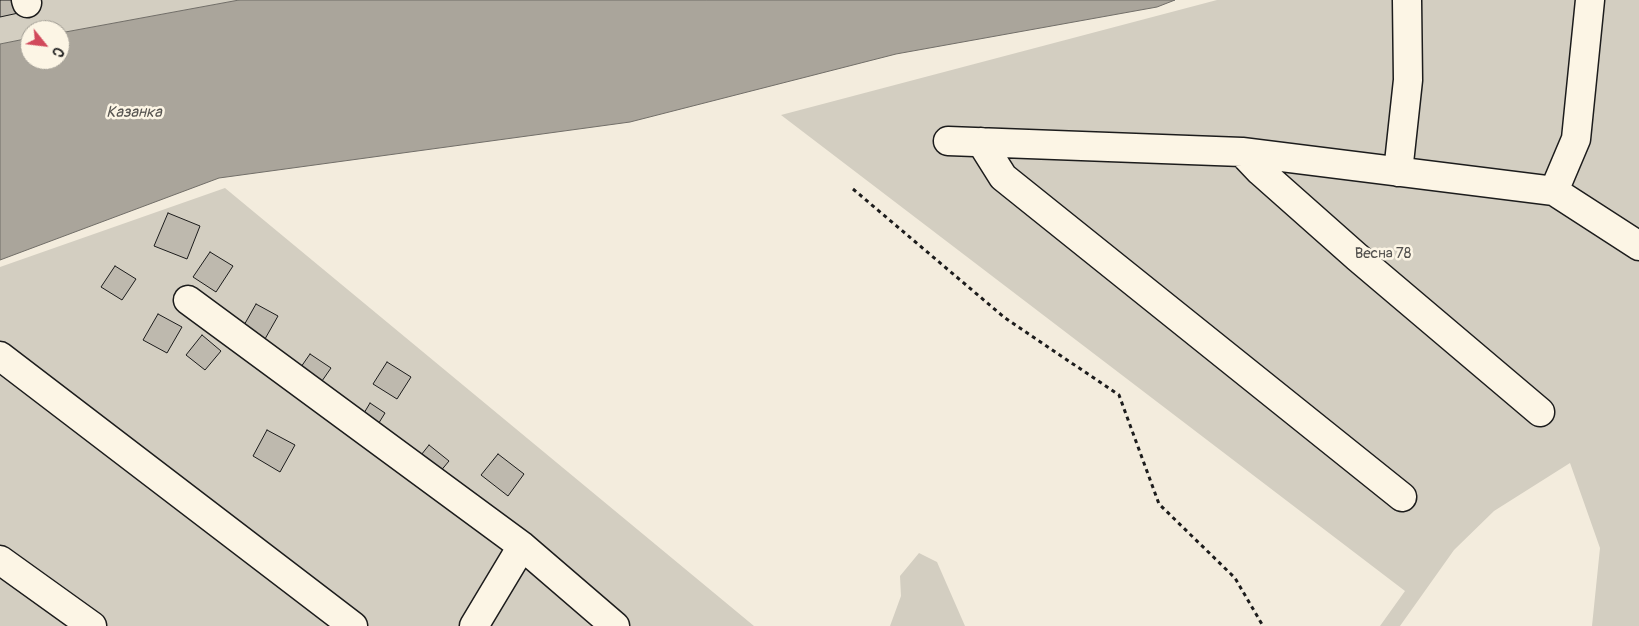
<!DOCTYPE html>
<html>
<head>
<meta charset="utf-8">
<style>
  body { margin:0 }
  #map { position:relative; width:1639px; height:626px; overflow:hidden; background:#f3ecdd; font-family:Pangolin,sans-serif }
  canvas { display:block }
  .north { position:absolute; left:20px; top:20px; width:50px; height:50px; box-sizing:border-box; background:#fcf5e5; border:1px solid #a29e95; border-radius:50%; rotate:119deg; font-size:14px; font-weight:700; line-height:20px; text-align:center; color:#1c1c1c }
  .north::after { content:''; display:block; margin:auto; width:18px; height:22px; background:#d1495b; clip-path:polygon(50% 0,100% 100%,50% 72%,0 100%) }
</style>
</head>
<body>
<div id="map">
<canvas width="1639" height="626"></canvas>
<div class="north">С</div>
</div>
<script>
const ctx = document.querySelector('canvas').getContext('2d');
ctx.lineJoin = 'round';
function paint(path, color) {
  ctx.fillStyle = color;
  ctx.fill(path, 'evenodd');
}
function poly(rows) {
  const path = new Path2D();
  for (const r of rows) {
    path.moveTo(r[0], r[1]);
    for (let i = 2; i < r.length; i += 2) path.lineTo(r[i], r[i + 1]);
  }
  return path;
}
function strokePath(path, color, width, dash) {
  ctx.strokeStyle = color;
  ctx.lineWidth = width;
  ctx.lineCap = dash ? 'butt' : 'round';
  ctx.setLineDash(dash || []);
  ctx.stroke(path);
}
function drawText(font, color, halo, rows, align = 'center') {
  ctx.font = font + ' Pangolin,sans-serif';
  ctx.lineWidth = 5;
  ctx.setLineDash([]);
  ctx.textBaseline = 'middle';
  ctx.strokeStyle = halo;
  ctx.fillStyle = color;
  for (const [text, x, y, turn = 0] of rows) {
    ctx.save();
    ctx.translate(x, y);
    ctx.rotate((+turn || 0) * Math.PI / 180);
    ctx.textAlign = isNaN(turn) ? turn : align;
    if (halo) ctx.strokeText(text, 0, 0);
    ctx.fillText(text, 0, 0);
    ctx.restore();
  }
}
paint(poly([
  [0,0,239,0,60,33,60,30,30,30,30,38,0,44],
  [1217,0,1639,0,1639,626,1592,626,1600,548,1570,463,1494,511,1454,550,1400,626,1380,626,1405,591,781,115],
  [225,188,754,626,0,626,0,267],
  [919,553,937,562,965,626,890,626,901,596,900,576]
]), '#d3cec1');
const water = poly([
  [239,0,1175,0,1157,7,896,54,630,122,219,178,0,260,0,44,30,38,30,60,60,60,60,33,239,0]
]);
paint(water, '#aaa59b');
strokePath(water, '#716e68', 1);
const building = poly([
  [0,0,20,0,23,12,0,17,0,0],
  [168,213,200,226,187,259,154,246,168,213],
  [210,252,233,266,216,292,193,277,210,252],
  [115,266,136,279,122,300,101,287,115,266],
  [256,304,278,316,261,346,239,334,256,304],
  [158,314,182,327,167,353,143,340,158,314],
  [202,335,221,351,205,370,186,355,202,335],
  [310,354,331,368,315,391,294,377,310,354],
  [387,362,411,377,397,399,373,384,387,362],
  [370,403,385,413,372,434,357,425,370,403],
  [267,430,295,445,280,472,253,456,267,430],
  [429,445,449,461,429,485,410,469,429,445],
  [498,454,524,474,508,496,481,475,498,454]
]);
paint(building, '#beb9ae');
strokePath(building, '#1c1c1c', 1);
const minor = poly([
  [26,0,27,3],
  [948,141,1242,152,1554,191,1639,246],
  [981,142,1003,177,1402,497],
  [1242,152,1260,171,1357,257,1540,412],
  [1398,172,1408,80,1407,0],
  [1554,191,1576,139,1590,0],
  [188,300,522,546,615,626],
  [0,356,353,626],
  [0,560,92,626],
  [474,626,522,546]
]);
strokePath(minor, '#1c1c1c', 31);
strokePath(poly([
  [853,189,1005,318,1119,395,1159,504,1235,578,1263,626]
]), '#1c1c1c', 3, [4, 4]);
strokePath(minor, '#fcf5e5', 28);
drawText('15px', '#53514e', '#fcf5e5', [
  ["Весна 78",1383,254]
]);
drawText('italic 16px', '#55534f', '#fcf5e5', [
  ["Казанка",134,113]
]);
</script>
</body>
</html>
